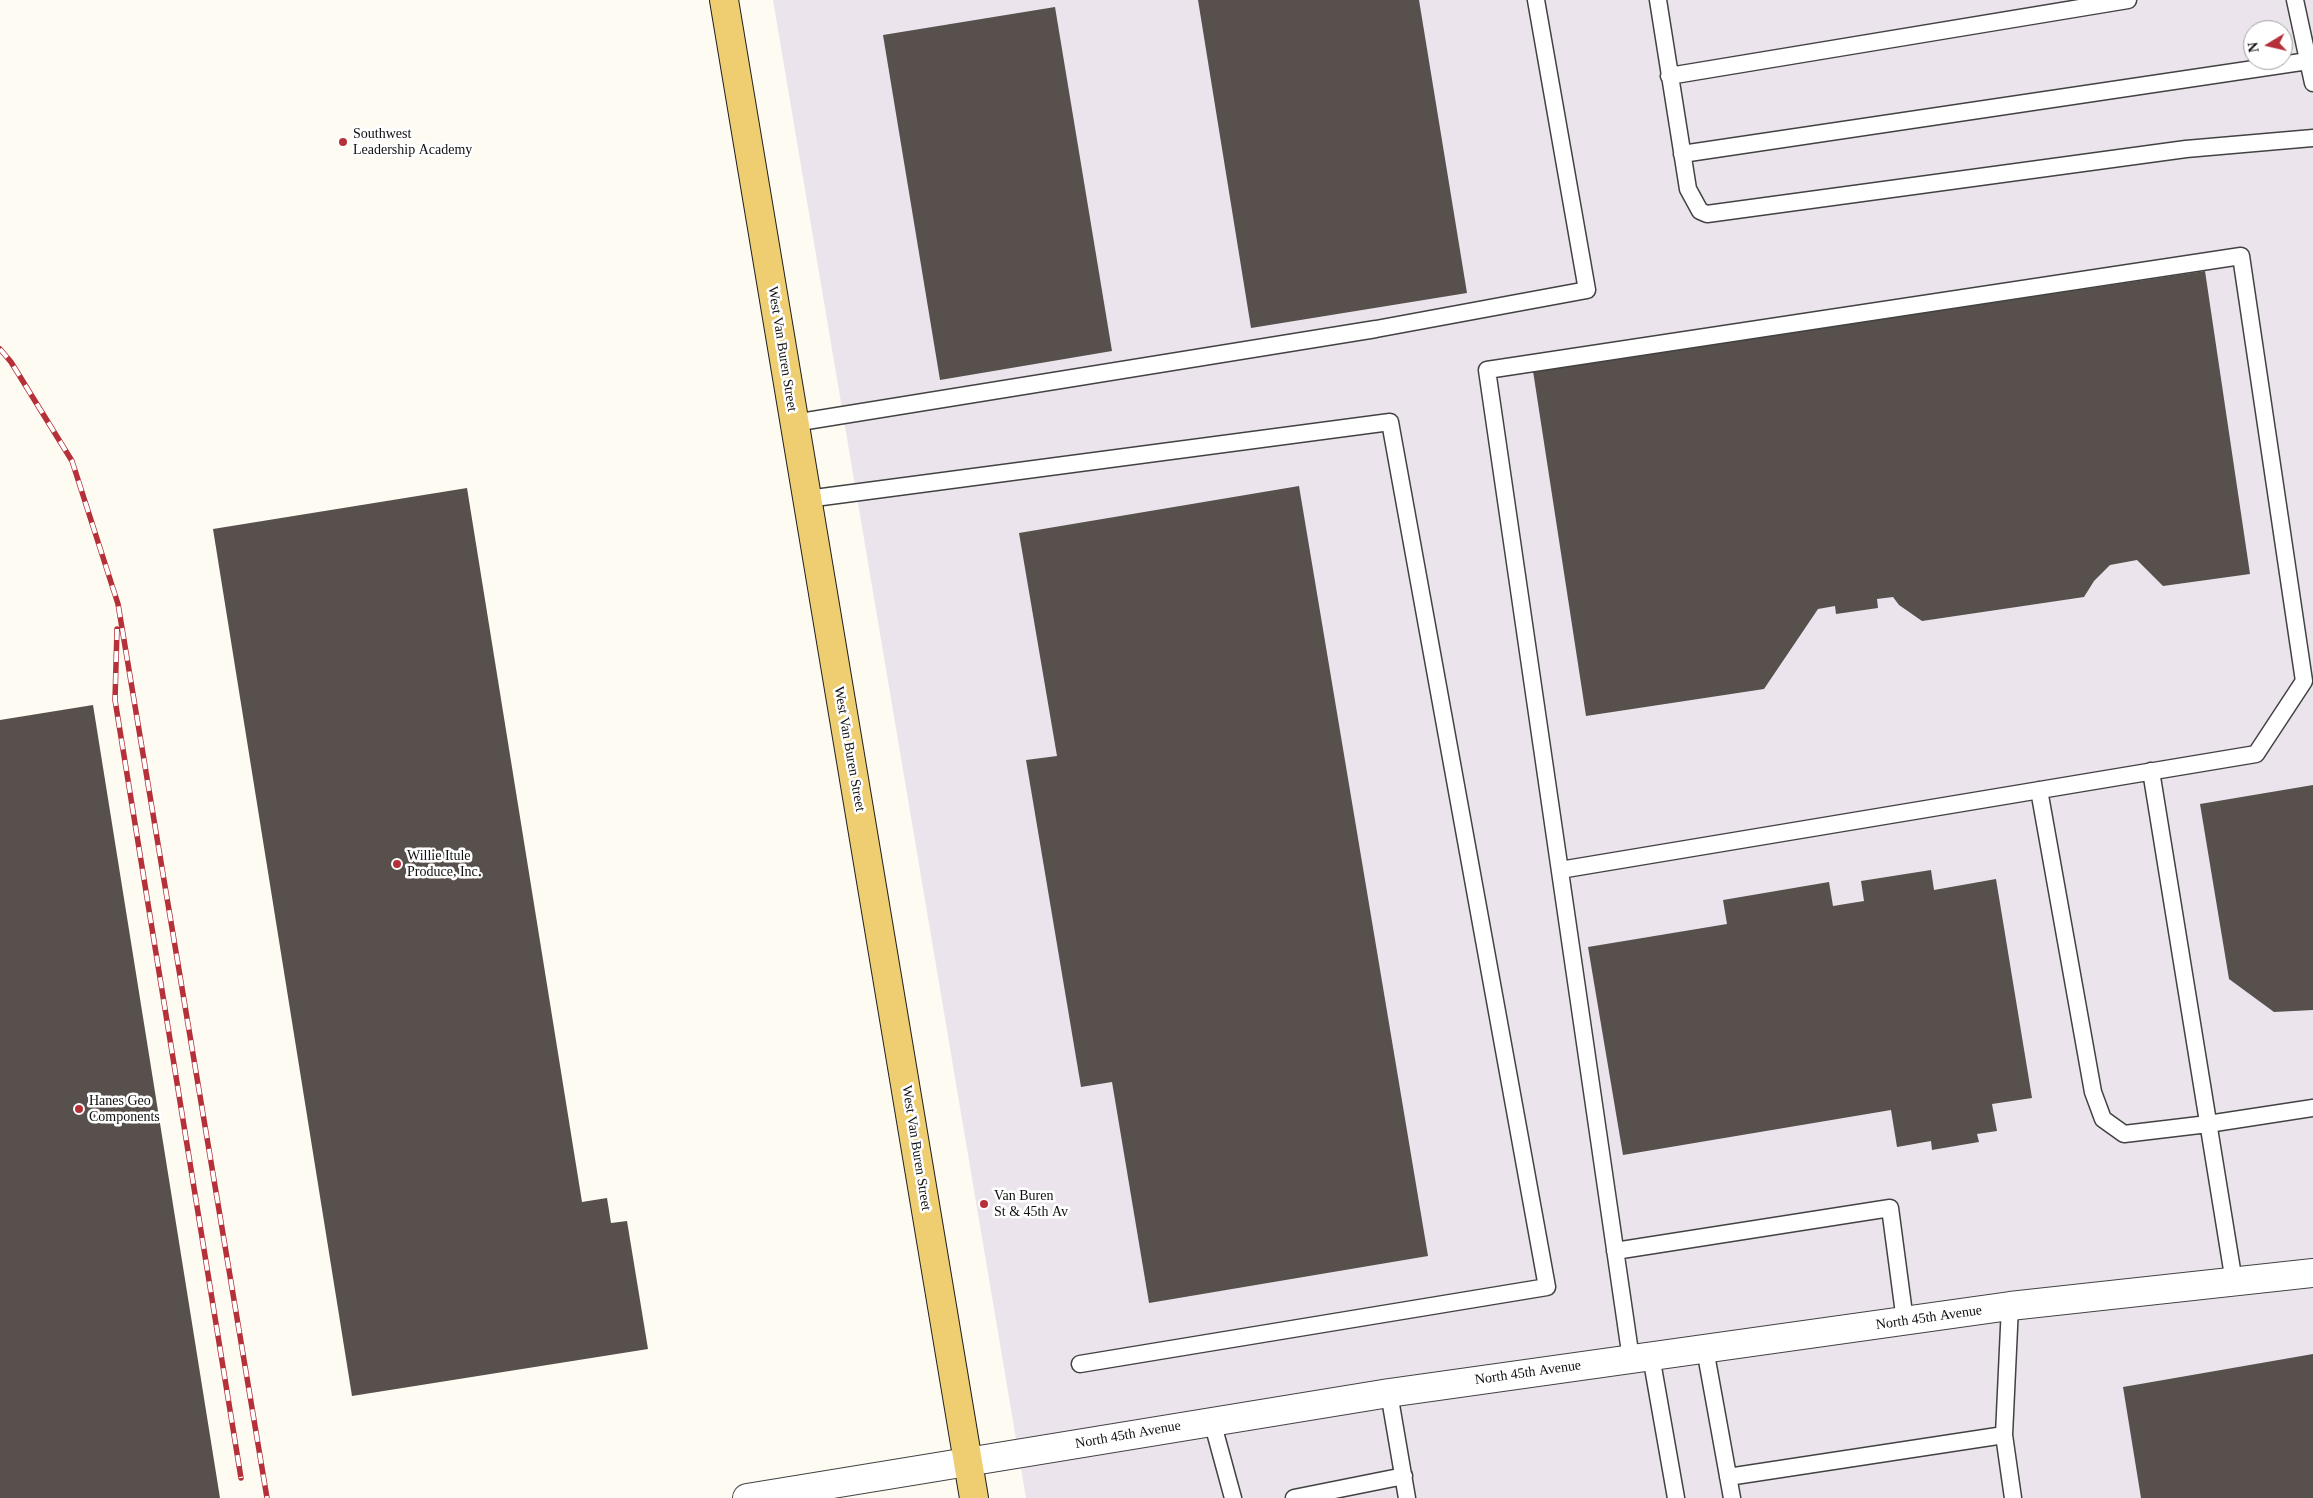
<!DOCTYPE html>
<html>
<head>
<meta charset="utf-8">
<style>
  body { margin:0 }
  #map { position:relative; width:2313px; height:1498px; overflow:hidden; background:#fefbf2; font-family:Georgia,serif }
  canvas { display:block }
  .north { position:absolute; left:2243px; top:20px; width:50px; height:50px; box-sizing:border-box; background:#fff; border:1px solid #9f9f9f; border-radius:50%; rotate:261deg; font-size:14px; font-weight:700; line-height:20px; text-align:center; color:#0f0f0f }
  .north::after { content:''; display:block; margin:auto; width:18px; height:22px; background:#b63039; clip-path:polygon(50% 0,100% 100%,50% 72%,0 100%) }
</style>
</head>
<body>
<div id="map">
<canvas width="2313" height="1498"></canvas>
<div class="north">N</div>
</div>
<script>
const ctx = document.querySelector('canvas').getContext('2d');
ctx.lineJoin = 'round';
function paint(path, color) {
  ctx.fillStyle = color;
  ctx.fill(path, 'evenodd');
}
function poly(rows) {
  const path = new Path2D();
  for (const r of rows) {
    path.moveTo(r[0], r[1]);
    for (let i = 2; i < r.length; i += 2) path.lineTo(r[i], r[i + 1]);
  }
  return path;
}
function strokePath(path, color, width, dash) {
  ctx.strokeStyle = color;
  ctx.lineWidth = width;
  ctx.lineCap = dash ? 'butt' : 'round';
  ctx.setLineDash(dash || []);
  ctx.stroke(path);
}
function drawText(font, color, halo, rows, align = 'center') {
  ctx.font = font + ' Georgia,serif';
  ctx.lineWidth = 5;
  ctx.setLineDash([]);
  ctx.textBaseline = 'middle';
  ctx.strokeStyle = halo;
  ctx.fillStyle = color;
  for (const [text, x, y, turn = 0] of rows) {
    ctx.save();
    ctx.translate(x, y);
    ctx.rotate((+turn || 0) * Math.PI / 180);
    ctx.textAlign = isNaN(turn) ? turn : align;
    if (halo) ctx.strokeText(text, 0, 0);
    ctx.fillText(text, 0, 0);
    ctx.restore();
  }
}
paint(poly([
  [773,0,2313,0,2313,1498,1026,1498],
  [2253,30,2283,30,2283,60,2253,60]
]), '#ece4ed');
paint(poly([
  [1198,0,1419,0,1467,293,1251,328],
  [1055,7,1112,351,940,380,883,35],
  [2205,271,2250,574,2163,586,2137,560,2110,565,2094,581,2084,597,1922,621,1899,605,1893,597,1877,599,1878,608,1836,614,1835,606,1818,609,1764,689,1586,716,1533,371],
  [1299,486,1428,1256,1149,1303,1112,1082,1081,1087,1026,760,1057,756,1019,533],
  [467,488,582,1202,607,1198,611,1223,627,1221,648,1349,352,1396,213,529],
  [93,705,220,1498,0,1498,0,720],
  [2313,785,2313,1010,2274,1012,2229,979,2200,804],
  [1931,870,1934,890,1996,879,2032,1098,1992,1104,1997,1131,1977,1134,1979,1142,1932,1150,1931,1141,1897,1147,1891,1110,1623,1155,1588,947,1727,924,1723,900,1829,882,1833,906,1864,901,1861,881],
  [2313,1354,2313,1498,2141,1498,2123,1387]
]), '#57504c');
const service = poly([
  [1658,0,1688,189,1700,211,1707,214,2186,149,2313,138],
  [2295,0,2313,83],
  [1669,76,2128,0],
  [1682,154,2308,61],
  [794,423,1376,329,1587,290,1536,0],
  [807,499,1390,422,1547,1287,1080,1364],
  [2151,771,2234,1282],
  [2039,790,2093,1092,2103,1119,2124,1134,2208,1124,2313,1108],
  [1560,870,2256,754,2304,681,2241,256,1487,370,1631,1359],
  [1615,1251,1890,1208,1905,1321],
  [2010,1306,2004,1435,2013,1498],
  [1705,1349,1732,1498],
  [1651,1356,1676,1498],
  [1389,1393,1407,1498],
  [1212,1421,1233,1498],
  [1728,1477,2004,1435],
  [1294,1498,1404,1476]
]);
const minor = poly([
  [747,1498,1389,1393,2010,1306,2313,1273]
]);
const primary = poly([
  [724,0,974,1498]
]);
strokePath(service, '#424242', 19);
strokePath(minor, '#424242', 30);
strokePath(primary, '#202020', 30);
strokePath(service, '#fff', 16);
strokePath(minor, '#fff', 28);
strokePath(primary, '#efce71', 28);
const rail = poly([
  [0,349,11,362,72,461,118,604,267,1498],
  [117,629,115,700,241,1478]
]);
strokePath(rail, '#b63039', 5.5);
strokePath(rail, '#fff', 4, [11]);
for (const [x, y, r, color] of [
  [343,142,5,"#b63039"],
  [397,864,5,"#b63039"],
  [79,1109,5,"#b63039"],
  [984,1204,5,"#b63039"]
]) {
  const dot = new Path2D();
  dot.arc(x, y, r, 0, 2 * Math.PI);
  ctx.fillStyle = color;
  ctx.fill(dot);
  strokePath(dot, '#fff', 2);
}
drawText('14px', '#0f0f0f', '#fff', [
  ["Southwest",353,134],
  ["Leadership Academy",353,150],
  ["Willie Itule",407,856],
  ["Produce, Inc.",407,872],
  ["Hanes Geo",89,1101],
  ["Components",89,1117],
  ["Van Buren",994,1196],
  ["St & 45th Av",994,1212]
], 'left');
drawText('14px', '#0f0f0f', '#fff', [
  ["West Van Buren Street",782,349,81],
  ["West Van Buren Street",849,749,80],
  ["West Van Buren Street",916,1148,81],
  ["North 45th Avenue",1929,1318,-8],
  ["North 45th Avenue",1528,1373,-8],
  ["North 45th Avenue",1128,1435,-10]
]);
</script>
</body>
</html>
